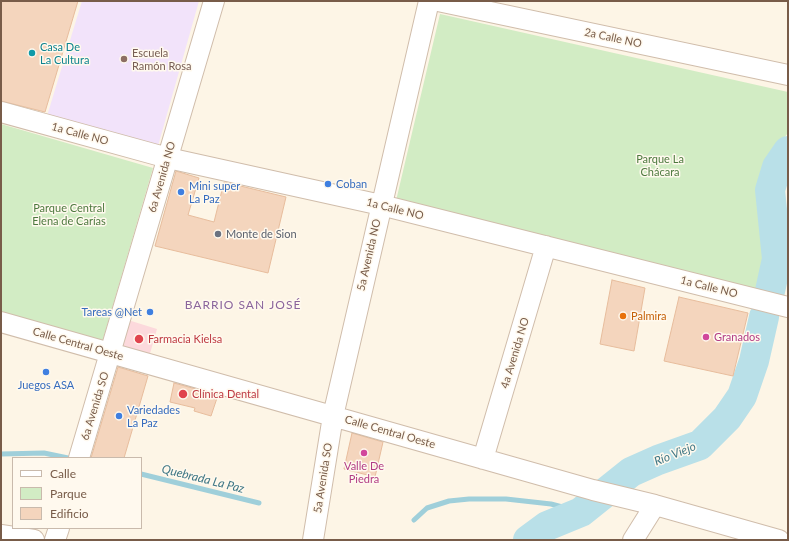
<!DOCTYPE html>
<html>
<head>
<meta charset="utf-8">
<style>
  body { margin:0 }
  #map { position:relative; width:789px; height:541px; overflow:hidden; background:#fdf5e6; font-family:Lato,sans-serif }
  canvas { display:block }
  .frame { position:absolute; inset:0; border:2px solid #785c49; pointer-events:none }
  .legend { position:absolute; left:12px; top:457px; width:130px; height:72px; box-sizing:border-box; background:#fff9ee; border:1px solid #c9baac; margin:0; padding:5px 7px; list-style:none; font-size:12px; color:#785c49 }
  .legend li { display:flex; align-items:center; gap:8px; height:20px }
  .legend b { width:20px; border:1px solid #c9baac }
</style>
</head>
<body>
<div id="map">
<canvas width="789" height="541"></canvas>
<div class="frame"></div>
<ul class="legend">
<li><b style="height:5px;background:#fff"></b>Calle</li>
<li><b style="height:11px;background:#d2ecc4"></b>Parque</li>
<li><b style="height:11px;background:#f4d5bd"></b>Edificio</li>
</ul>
</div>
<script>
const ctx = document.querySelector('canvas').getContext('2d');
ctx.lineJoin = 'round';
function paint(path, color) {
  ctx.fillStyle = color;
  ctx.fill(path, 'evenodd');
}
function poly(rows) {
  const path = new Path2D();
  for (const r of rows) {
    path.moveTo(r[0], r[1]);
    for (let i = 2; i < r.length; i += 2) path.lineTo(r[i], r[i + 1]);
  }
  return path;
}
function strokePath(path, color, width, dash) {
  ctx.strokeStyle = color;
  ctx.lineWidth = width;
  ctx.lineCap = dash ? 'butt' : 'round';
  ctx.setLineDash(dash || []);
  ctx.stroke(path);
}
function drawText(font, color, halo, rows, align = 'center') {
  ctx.font = font + ' Lato,sans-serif';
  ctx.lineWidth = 3;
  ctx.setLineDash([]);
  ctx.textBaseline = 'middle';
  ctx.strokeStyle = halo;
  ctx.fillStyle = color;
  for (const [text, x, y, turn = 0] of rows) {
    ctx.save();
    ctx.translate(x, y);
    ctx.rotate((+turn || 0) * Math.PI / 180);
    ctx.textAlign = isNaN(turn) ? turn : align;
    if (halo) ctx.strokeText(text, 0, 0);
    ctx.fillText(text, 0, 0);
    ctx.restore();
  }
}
paint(poly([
  [82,1,199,1,158,146,47,116]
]), '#f2e3fa');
paint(poly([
  [128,320,157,329,149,357,120,348]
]), '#fcd9dc');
paint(poly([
  [440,14,788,92,788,133,783,139,763,177,758,208,767,257,759,290,395,205],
  [1,124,153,168,101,346,1,316]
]), '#d2ecc4');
strokePath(poly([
  [1,454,44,453,68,458],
  [141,474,259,503],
  [414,520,427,508,449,501,469,499,506,499,551,504,581,512]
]), '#9fcfda', 5);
strokePath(poly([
  [770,291,777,259,770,190,777,167,788,151],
  [528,540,547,526,581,512,631,472,658,460,700,445,727,418,742,396,754,361,764,317]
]), '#b9e0e8', 30);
const building = poly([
  [1,1,78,1,45,112,1,101,1,1],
  [176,171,199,178,188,215,214,222,224,182,286,197,268,273,155,246,176,171],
  [612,280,645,288,634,351,600,344,612,280],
  [679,297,748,313,733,376,664,361,679,297],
  [118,367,148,376,124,458,91,458,118,367],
  [174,383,218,395,211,416,194,411,195,408,170,402,174,383],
  [352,433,383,442,375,477,344,469,352,433]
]);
paint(building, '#f4d5bd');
strokePath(building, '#e7bc9c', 1);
const minor = poly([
  [438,1,788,75],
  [1,112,168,158,381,205,788,307],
  [1,322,593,490,655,505,779,540],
  [79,458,214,1],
  [483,459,546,246],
  [1,535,34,540],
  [55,540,59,528],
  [313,540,333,416,429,1],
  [633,540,655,505]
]);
strokePath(minor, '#d0bdab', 22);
strokePath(minor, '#fff', 20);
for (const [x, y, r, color] of [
  [32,53,4,"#0f9aa8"],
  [124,59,4,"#8d6e63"],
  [328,184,4,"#3f7fe0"],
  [181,192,4,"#3f7fe0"],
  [218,234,4,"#6b7280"],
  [150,312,4,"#3f7fe0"],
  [623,316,4,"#e8710a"],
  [706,337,4,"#d1479c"],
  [139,339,5,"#e0444e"],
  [46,372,4,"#3f7fe0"],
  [183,394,5,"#e0444e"],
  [119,416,4,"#3f7fe0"],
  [364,453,4,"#d1479c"]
]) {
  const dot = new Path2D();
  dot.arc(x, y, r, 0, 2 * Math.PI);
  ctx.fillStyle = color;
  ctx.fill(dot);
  strokePath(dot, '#fff9ee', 1.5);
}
drawText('11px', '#785c49', '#fff9ee', [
  ["2a Calle NO",613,38,12],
  ["1a Calle NO",80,134,15],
  ["6a Avenida NO",162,177,-74],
  ["1a Calle NO",395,209,14],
  ["5a Avenida NO",369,255,-77],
  ["1a Calle NO",709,287,14],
  ["Calle Central Oeste",78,344,16],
  ["4a Avenida NO",515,353,-73],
  ["6a Avenida SO",95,406,-73],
  ["Calle Central Oeste",390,432,16],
  ["5a Avenida SO",323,478,-81]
]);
drawText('11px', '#0d838f', '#fff9ee', [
  ["Casa De",40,47],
  ["La Cultura",40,60]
], 'left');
drawText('11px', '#785e54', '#fff9ee', [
  ["Escuela",132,53],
  ["Ramón Rosa",132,66]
], 'left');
drawText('11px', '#4d793e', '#fff9ee', [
  ["Parque La",660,159],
  ["Chácara",660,172],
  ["Parque Central",69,208],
  ["Elena de Carías",69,221]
]);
drawText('11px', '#366cbe', '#fff9ee', [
  ["Coban",336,184],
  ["Mini super",189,186],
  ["La Paz",189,199],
  ["Tareas @Net",142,312,"right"],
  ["Juegos ASA",46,385,"center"],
  ["Variedades",127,410],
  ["La Paz",127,423]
], 'left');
drawText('11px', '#5b616d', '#fff9ee', [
  ["Monte de Sion",226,234]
], 'left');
drawText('11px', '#c56008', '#fff9ee', [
  ["Palmira",631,316]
], 'left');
drawText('11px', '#b23c85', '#fff9ee', [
  ["Granados",714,337],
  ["Valle De",364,466,"center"],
  ["Piedra",364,479,"center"]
], 'left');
drawText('11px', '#be3a42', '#fff9ee', [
  ["Farmacia Kielsa",148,339],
  ["Clínica Dental",192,394]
], 'left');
ctx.letterSpacing = '1px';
drawText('12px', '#8b659c', '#fff9ee', [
  ["BARRIO SAN JOSÉ",243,305]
]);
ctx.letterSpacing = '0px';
drawText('italic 12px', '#3f7785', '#fff9ee', [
  ["Río Viejo",675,454,-22],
  ["Quebrada La Paz",203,479,14]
]);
</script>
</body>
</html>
